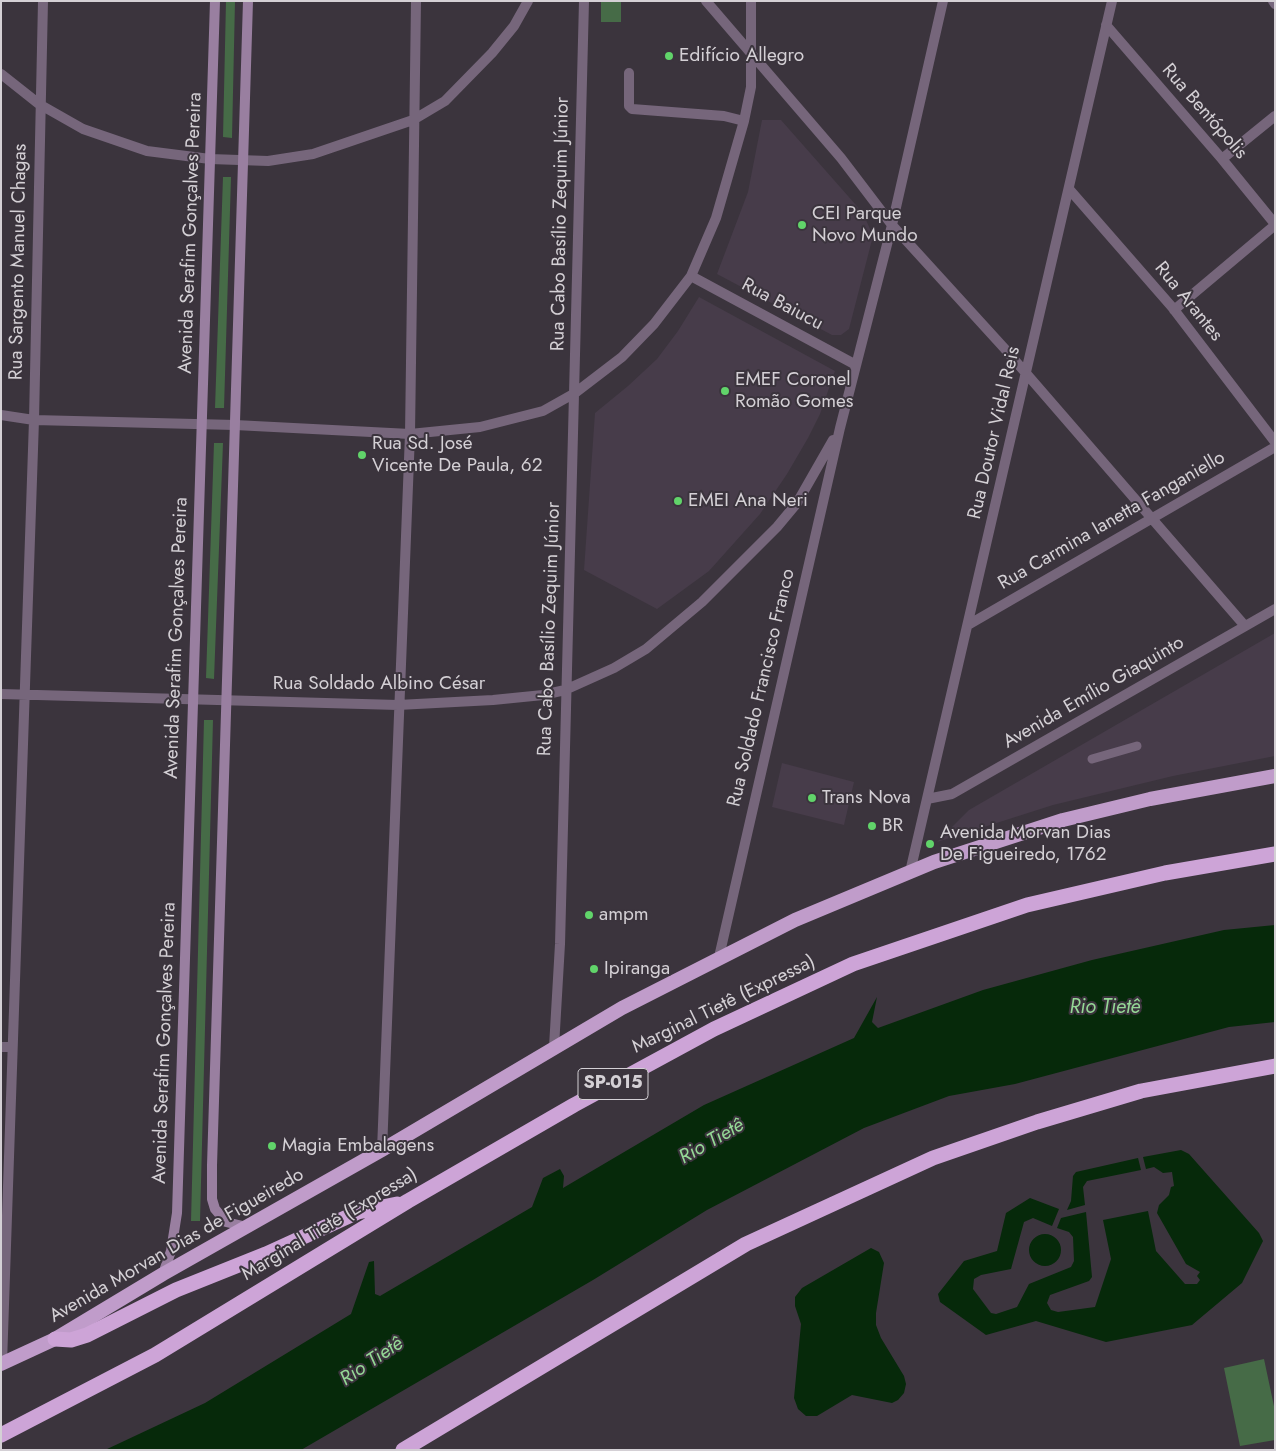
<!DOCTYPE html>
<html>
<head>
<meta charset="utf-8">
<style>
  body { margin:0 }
  #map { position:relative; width:1276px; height:1451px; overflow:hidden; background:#3b343d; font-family:Jost,sans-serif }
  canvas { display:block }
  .frame { position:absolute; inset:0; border:2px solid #d4d0d5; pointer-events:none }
</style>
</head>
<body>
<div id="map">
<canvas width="1276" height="1451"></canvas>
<div class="frame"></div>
</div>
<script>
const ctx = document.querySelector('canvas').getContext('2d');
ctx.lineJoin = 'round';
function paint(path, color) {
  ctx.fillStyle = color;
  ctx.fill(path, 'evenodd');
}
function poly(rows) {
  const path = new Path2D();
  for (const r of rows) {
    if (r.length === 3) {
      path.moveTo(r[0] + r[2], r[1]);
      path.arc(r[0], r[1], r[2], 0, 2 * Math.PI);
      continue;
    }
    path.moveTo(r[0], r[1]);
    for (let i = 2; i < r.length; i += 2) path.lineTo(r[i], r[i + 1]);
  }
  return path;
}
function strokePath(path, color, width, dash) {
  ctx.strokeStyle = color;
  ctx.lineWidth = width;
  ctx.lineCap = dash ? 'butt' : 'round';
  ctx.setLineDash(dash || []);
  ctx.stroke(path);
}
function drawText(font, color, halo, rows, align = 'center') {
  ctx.font = font + ' Jost,sans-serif';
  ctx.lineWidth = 4;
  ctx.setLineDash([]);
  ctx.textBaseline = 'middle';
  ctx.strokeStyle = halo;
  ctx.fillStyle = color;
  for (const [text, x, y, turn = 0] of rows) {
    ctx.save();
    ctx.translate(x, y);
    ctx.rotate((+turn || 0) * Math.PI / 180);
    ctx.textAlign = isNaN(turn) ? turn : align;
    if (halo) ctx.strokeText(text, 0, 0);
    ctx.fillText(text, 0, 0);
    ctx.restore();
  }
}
paint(poly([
  [762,120,781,120,863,213,873,236,849,329,841,335,832,335,717,274,748,192],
  [699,297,835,371,820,414,808,438,787,474,760,514,709,571,657,609,584,570,595,413,628,386,657,359,678,331],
  [1275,633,1275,756,1173,776,1053,805,937,842,969,810],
  [782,763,854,782,844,825,772,807]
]), '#473c4a');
paint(poly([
  [226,1,235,1,232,138,223,137],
  [601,1,621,1,621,22,601,22],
  [223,177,231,177,224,408,215,408],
  [214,443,223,443,214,679,206,678],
  [204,720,213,720,200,1221,191,1221],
  [1264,1359,1275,1411,1275,1440,1240,1446,1224,1368]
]), '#466b47');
paint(poly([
  [1275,925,1275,1022,1229,1027,1015,1084,949,1096,864,1128,707,1210,593,1280,301,1450,105,1450,205,1403,351,1314,369,1262,374,1261,375,1294,380,1296,532,1207,543,1178,560,1169,564,1176,563,1188,704,1105,854,1038,877,997,872,1022,878,1028,983,990,1092,960,1224,930],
  [1181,1150,1189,1154,1259,1233,1263,1241,1242,1283,1192,1325,1106,1342,1036,1321,986,1335,940,1302,938,1294,964,1261,997,1251,1006,1213,1030,1198,1059,1209,1052,1226,1033,1218,1024,1222,1011,1269,981,1275,974,1279,973,1289,991,1313,996,1314,1017,1307,1029,1284,1071,1267,1074,1261,1073,1237,1069,1232,1057,1228,1061,1218,1086,1212,1092,1277,1089,1281,1050,1295,1047,1303,1051,1310,1058,1312,1095,1307,1111,1259,1103,1220,1148,1211,1156,1251,1185,1284,1197,1284,1200,1280,1197,1276,1200,1272,1186,1264,1157,1213,1159,1205,1169,1195,1171,1187,1174,1186,1172,1172,1163,1173,1154,1167,1146,1169,1143,1157],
  [1138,1158,1141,1170,1087,1181,1083,1187,1085,1205,1067,1210,1071,1201,1073,1176,1076,1172],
  [1045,1250,16],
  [871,1248,879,1252,884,1263,876,1313,876,1325,881,1338,904,1376,906,1384,904,1393,898,1400,892,1403,852,1395,817,1416,806,1416,798,1409,794,1398,801,1324,795,1306,795,1297,802,1288]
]), '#06290a');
strokePath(poly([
  [1092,759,1137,746]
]), '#76667b', 9);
strokePath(poly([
  [706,1,841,158,892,225,1005,349,1245,626],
  [1273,1,1275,4],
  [1106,25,1222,159,1275,224],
  [629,73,629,106,632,109,724,116,744,121],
  [1,74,39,104,83,129,147,151,210,159,268,161,313,154,413,120,445,101,492,53,514,26,528,1],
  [1222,159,1275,116],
  [1069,189,1172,307,1275,442],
  [691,276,856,365],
  [1174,310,1275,225],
  [1,415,34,420,235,425,410,434,480,427,543,411,575,393,622,357,654,324,691,276,716,218,744,121,751,87,751,1],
  [968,625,1275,447],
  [1,694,398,705,493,700,543,695,565,690,614,668,646,649,702,602,777,527,797,503,833,440],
  [927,799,952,794,1275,609],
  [910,872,1112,1],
  [719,957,840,428,892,225,943,1],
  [1,1047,12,1047],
  [554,1047,560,944,584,1],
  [382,1150,410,434,416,1],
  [2,1363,34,420,43,1]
]), '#76667b', 10);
strokePath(poly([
  [247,1227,226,1222,215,1209,212,1199,212,1165,248,1],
  [163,1274,171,1251,177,1213,215,1]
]), '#997fa0', 10);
strokePath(poly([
  [1,1364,55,1339,163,1274,382,1150,622,1008,795,920,934,862,1063,820,1150,799,1275,776]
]), '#c09cca', 14);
strokePath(poly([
  [55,1339,71,1340,87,1335,176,1290,266,1254,358,1212,397,1204],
  [1,1435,155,1355,408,1201,574,1105,714,1029,853,964,1027,905,1165,873,1275,854],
  [403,1450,746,1244,933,1158,1037,1122,1141,1091,1275,1066]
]), '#cda4d7', 15);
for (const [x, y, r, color] of [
  [669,56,5,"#61d46a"],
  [802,225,5,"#61d46a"],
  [725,391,5,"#61d46a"],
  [362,455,5,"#61d46a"],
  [678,501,5,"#61d46a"],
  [812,798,5,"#61d46a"],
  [872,826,5,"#61d46a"],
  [930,844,5,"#61d46a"],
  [589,915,5,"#61d46a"],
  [594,969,5,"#61d46a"],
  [272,1146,5,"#61d46a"]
]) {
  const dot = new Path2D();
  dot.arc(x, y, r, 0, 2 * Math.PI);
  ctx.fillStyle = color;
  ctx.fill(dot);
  strokePath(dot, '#3b343d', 2);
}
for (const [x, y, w] of [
  [613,1084,70]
]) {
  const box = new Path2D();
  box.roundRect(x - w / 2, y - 15.5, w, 31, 4);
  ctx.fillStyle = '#3b343d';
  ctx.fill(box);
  strokePath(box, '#d4d0d5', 1);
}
drawText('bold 18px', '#d4d0d5', null, [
  ["SP-015",613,1084]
]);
drawText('19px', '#d4d0d5', '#3b343d', [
  ["Edifício Allegro",679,56],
  ["CEI Parque",812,214],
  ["Novo Mundo",812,236],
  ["EMEF Coronel",735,380],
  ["Romão Gomes",735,402],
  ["Rua Sd. José",372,444],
  ["Vicente De Paula, 62",372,466],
  ["EMEI Ana Neri",688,501],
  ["Trans Nova",822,798],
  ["BR",882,826],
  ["Avenida Morvan Dias",940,833],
  ["De Figueiredo, 1762",940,855],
  ["ampm",599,915],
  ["Ipiranga",604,969],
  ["Magia Embalagens",282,1146]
], 'left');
drawText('19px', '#d4d0d5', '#3b343d', [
  ["Rua Bentópolis",1204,112,49],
  ["Rua Cabo Basílio Zequim Júnior",561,224,-89],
  ["Avenida Serafim Gonçalves Pereira",191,233,-88],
  ["Rua Sargento Manuel Chagas",19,262,-89],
  ["Rua Arantes",1188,302,51],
  ["Rua Baiucu",782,305,28],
  ["Rua Doutor Vidal Reis",995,433,-77],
  ["Rua Carmina Ianetta Fanganiello",1112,521,-30],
  ["Rua Cabo Basílio Zequim Júnior",550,629,-88],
  ["Avenida Serafim Gonçalves Pereira",177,638,-88],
  ["Rua Soldado Albino César",379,684],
  ["Rua Soldado Francisco Franco",762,688,-77],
  ["Avenida Emílio Giaquinto",1094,693,-30],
  ["Marginal Tietê (Expressa)",724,1005,-26],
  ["Avenida Serafim Gonçalves Pereira",165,1043,-88],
  ["Marginal Tietê (Expressa)",330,1225,-31],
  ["Avenida Morvan Dias de Figueiredo",177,1246,-30]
]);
drawText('italic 20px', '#95d896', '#3b343d', [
  ["Rio Tietê",1105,1008],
  ["Rio Tietê",712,1142,-30],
  ["Rio Tietê",372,1362,-34]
]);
</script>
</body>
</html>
